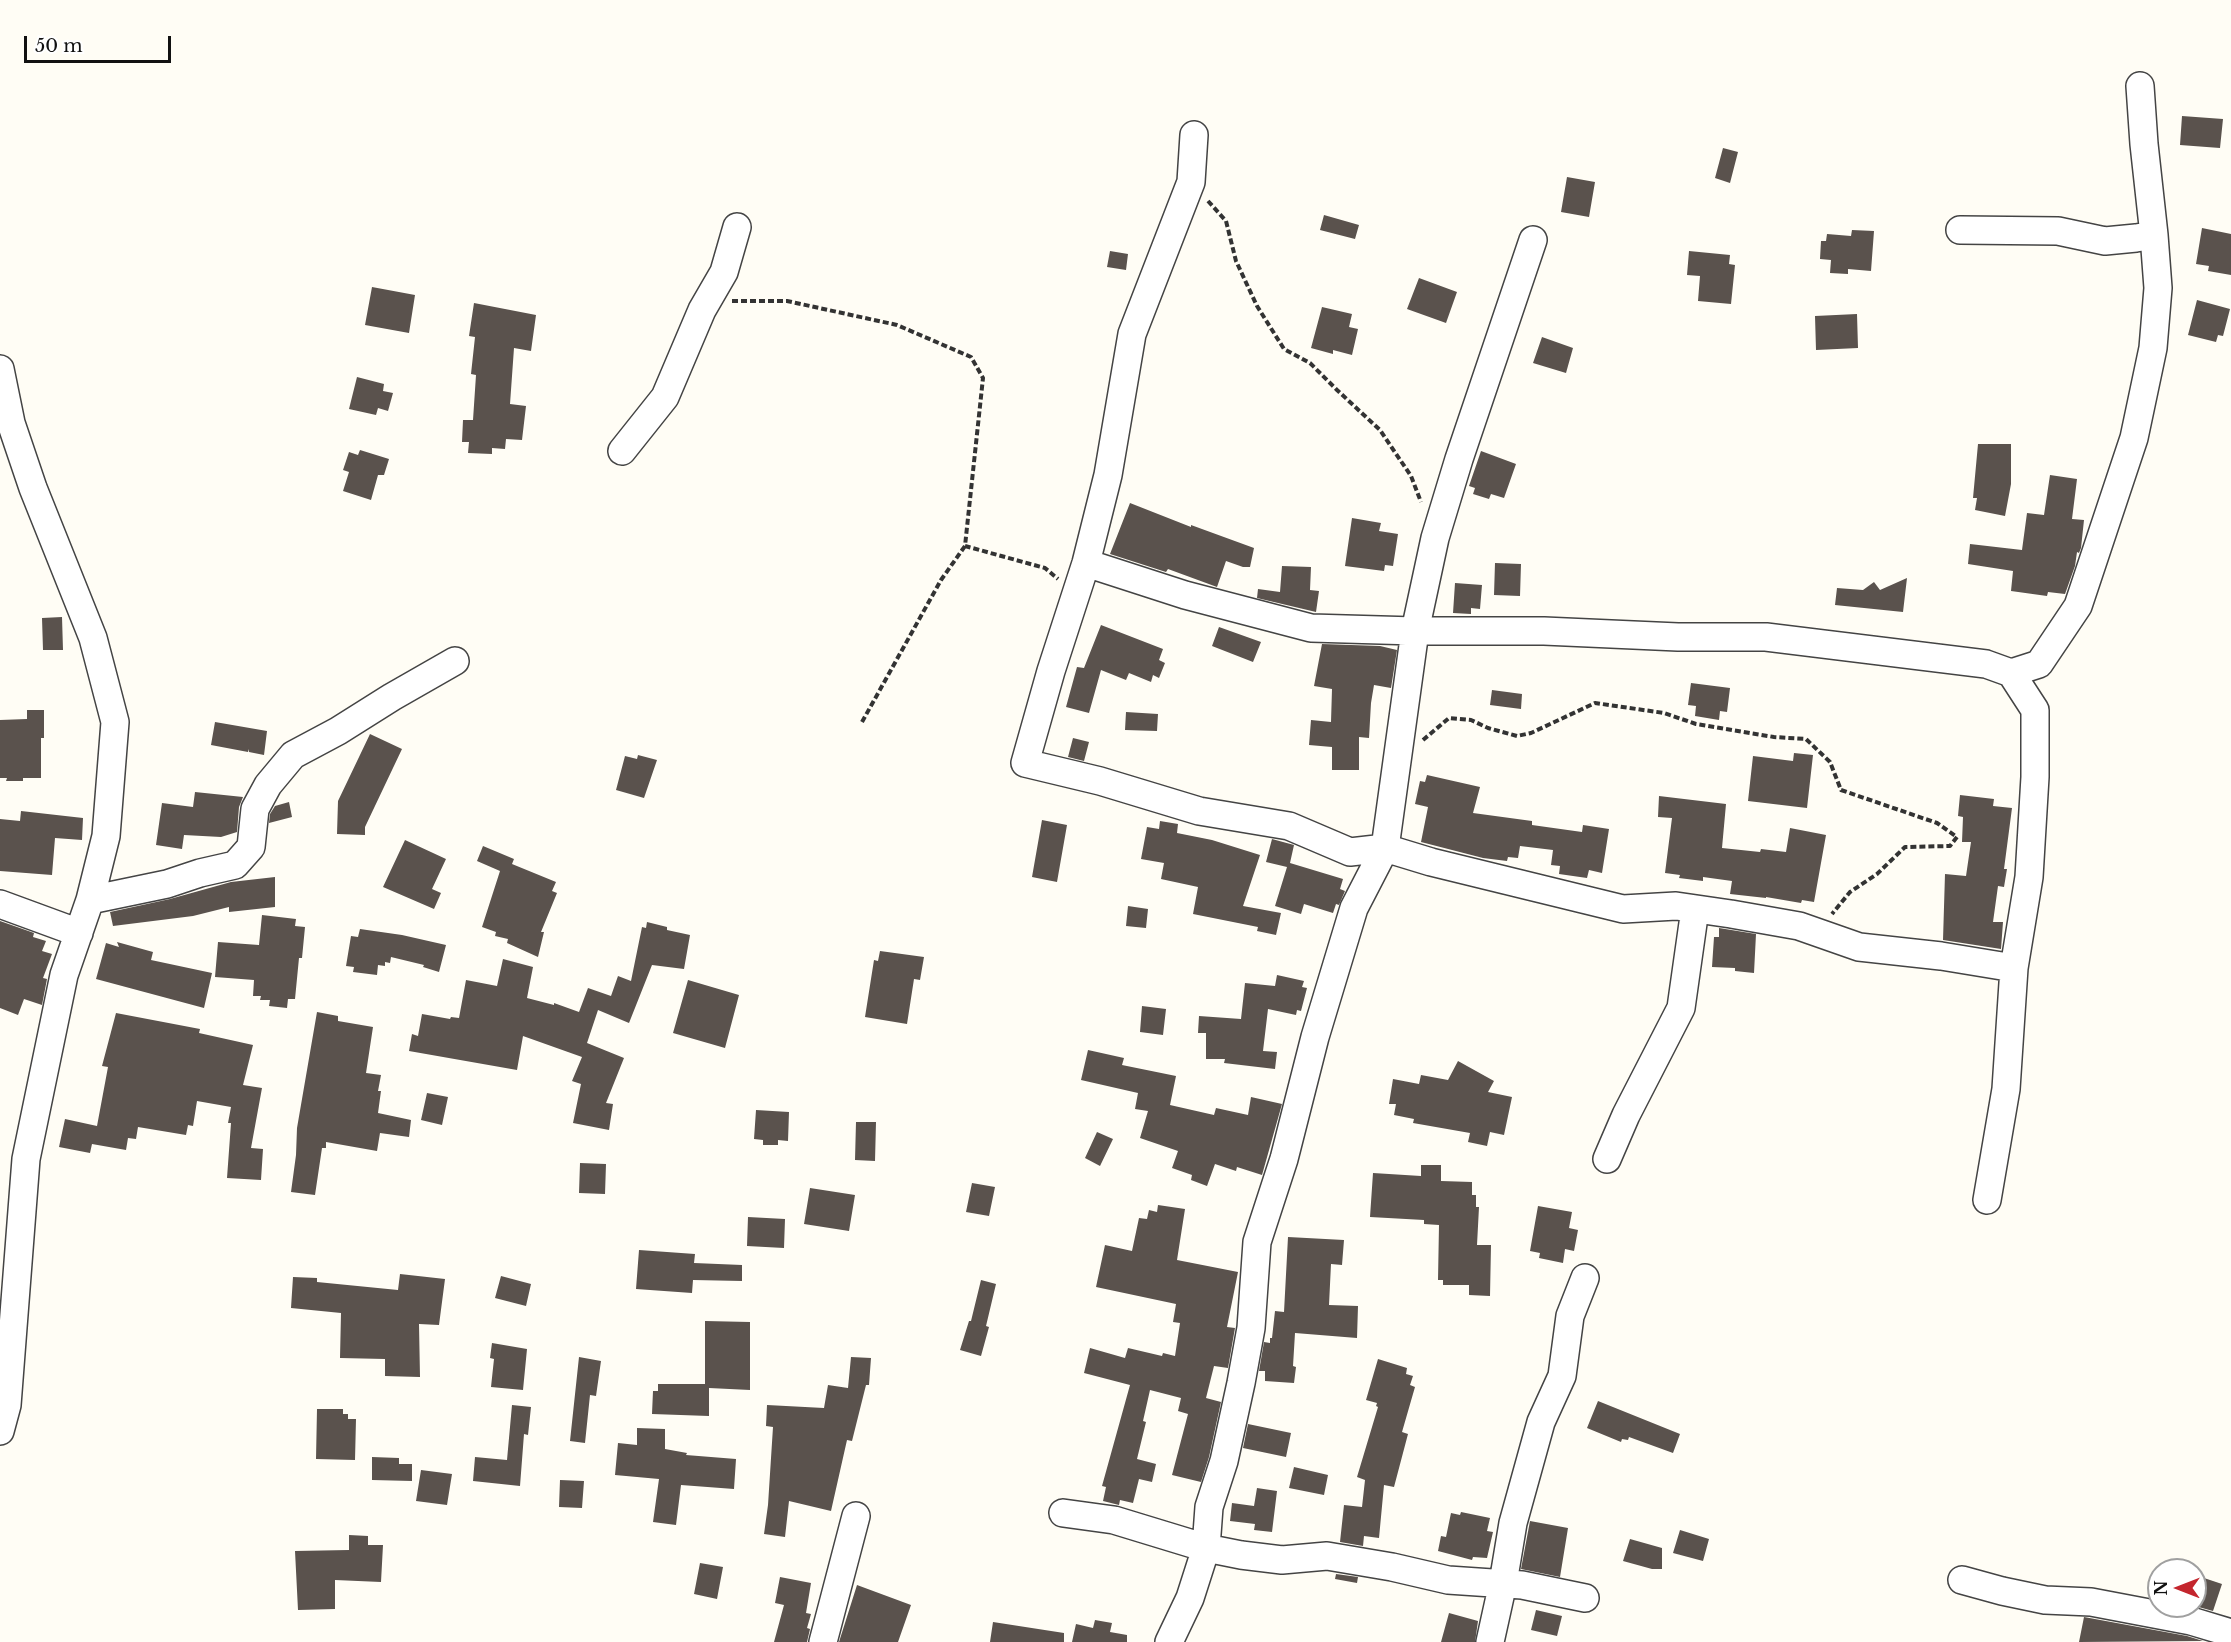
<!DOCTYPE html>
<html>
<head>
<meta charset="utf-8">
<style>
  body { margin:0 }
  #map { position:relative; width:2231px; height:1642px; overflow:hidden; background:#fffdf5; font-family:"Libre Baskerville",serif }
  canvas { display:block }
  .north { position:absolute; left:2147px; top:1558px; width:60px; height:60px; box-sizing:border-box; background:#fff; border:2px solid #a0a0a0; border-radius:50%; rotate:270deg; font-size:16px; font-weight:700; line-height:24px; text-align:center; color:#111 }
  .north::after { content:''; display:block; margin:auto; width:21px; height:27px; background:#c4262e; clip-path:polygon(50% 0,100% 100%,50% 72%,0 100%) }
  .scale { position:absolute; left:24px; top:36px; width:147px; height:27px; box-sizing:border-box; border:3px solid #111; border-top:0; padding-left:8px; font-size:18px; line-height:21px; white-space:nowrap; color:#111; -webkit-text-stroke:4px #fff; paint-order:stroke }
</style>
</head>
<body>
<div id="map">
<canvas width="2231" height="1642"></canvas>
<div class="north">N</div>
<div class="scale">50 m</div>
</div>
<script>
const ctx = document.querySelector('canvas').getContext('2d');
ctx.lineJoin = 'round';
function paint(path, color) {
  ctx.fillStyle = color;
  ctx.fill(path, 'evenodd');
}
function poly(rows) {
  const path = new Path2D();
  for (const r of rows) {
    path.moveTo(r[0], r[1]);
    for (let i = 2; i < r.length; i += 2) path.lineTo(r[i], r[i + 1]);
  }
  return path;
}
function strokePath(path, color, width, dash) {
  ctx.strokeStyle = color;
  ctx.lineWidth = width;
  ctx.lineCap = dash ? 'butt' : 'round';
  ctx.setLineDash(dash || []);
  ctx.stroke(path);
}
paint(poly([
  [2182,116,2223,119,2220,148,2180,145],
  [1723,148,1738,152,1730,183,1715,178],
  [1567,177,1595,182,1589,217,1561,212],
  [1324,215,1359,225,1355,239,1320,230],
  [2202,228,2231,234,2231,275,2208,271,2209,266,2196,264],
  [1852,230,1874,231,1871,271,1848,269,1848,274,1830,273,1831,260,1820,259,1821,241,1826,241,1827,234,1851,236],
  [1110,251,1128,254,1126,270,1107,267],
  [1689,251,1730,255,1729,264,1735,265,1731,304,1698,301,1700,276,1687,275],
  [1419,278,1457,292,1446,323,1407,309],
  [372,287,415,295,409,333,365,325],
  [2197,300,2230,309,2223,336,2218,335,2216,342,2188,335],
  [474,303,536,315,531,351,514,348,510,404,526,406,522,440,506,439,505,449,492,448,492,454,468,453,469,442,462,442,463,420,473,420,476,375,471,374,475,337,469,336],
  [1322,307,1352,314,1349,327,1358,329,1352,355,1333,350,1333,354,1311,348],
  [1857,314,1858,348,1816,350,1815,316],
  [1542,337,1573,348,1566,373,1533,363],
  [357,377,384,384,383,391,393,393,388,411,378,408,376,415,349,409],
  [1978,444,2011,444,2011,484,2005,516,1975,510,1977,498,1973,498],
  [360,450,389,459,384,475,378,475,371,500,343,491,349,472,343,470,349,452,358,455],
  [1481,451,1516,464,1504,498,1491,494,1489,499,1473,494,1475,488,1469,486],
  [2050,475,2077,479,2072,519,2084,520,2081,548,2079,553,2077,552,2075,566,2065,594,2048,592,2047,596,2011,591,2013,571,1968,564,1970,544,2022,550,2027,513,2044,515],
  [1130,503,1191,527,1191,525,1254,548,1250,567,1243,567,1226,561,1217,587,1168,569,1166,572,1110,554],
  [1352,518,1381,523,1379,531,1398,534,1393,566,1385,565,1384,571,1345,566],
  [1495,563,1521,564,1520,596,1494,595],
  [1282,566,1311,567,1310,590,1319,591,1316,612,1257,598,1258,589,1280,592],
  [1907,578,1903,612,1835,605,1837,588,1863,590,1874,582,1880,590],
  [1455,583,1482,585,1480,609,1471,608,1471,614,1453,613],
  [62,617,63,650,43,650,42,618],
  [1101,625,1163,649,1159,660,1165,663,1159,678,1153,675,1151,682,1129,673,1126,680,1101,670,1089,713,1066,707,1077,667,1084,668],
  [1219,627,1261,642,1253,662,1212,646],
  [1322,644,1380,646,1397,650,1391,688,1374,685,1371,703,1369,738,1359,737,1359,770,1332,770,1332,747,1309,745,1311,720,1331,722,1332,689,1314,686],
  [1691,683,1730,688,1727,712,1720,711,1719,720,1695,716,1696,706,1688,705],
  [1492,690,1522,694,1521,709,1490,705],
  [27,710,44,710,44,738,41,738,41,778,23,778,23,781,6,781,7,778,0,778,0,720,27,719],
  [1126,712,1158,714,1157,731,1125,730],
  [215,722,267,731,264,755,249,752,248,749,248,752,211,745],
  [370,734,402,749,365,827,365,835,337,834,338,801],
  [1073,738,1089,742,1084,761,1068,757],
  [1794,753,1813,755,1807,808,1748,801,1753,756,1793,761],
  [638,755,657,760,644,798,616,790,625,756,637,759],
  [1427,775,1480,787,1473,813,1532,821,1532,825,1582,832,1583,825,1609,829,1602,873,1589,870,1587,878,1559,874,1560,866,1551,865,1553,850,1520,846,1518,858,1508,857,1507,861,1483,858,1421,842,1428,807,1415,804,1420,781,1425,782],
  [195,792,243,797,239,807,237,832,221,837,184,835,182,849,156,845,162,803,193,807],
  [1960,795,1994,799,1993,806,2012,808,2004,869,2007,869,2004,887,1998,886,1993,922,2003,922,2001,949,1943,940,1945,874,1966,876,1971,842,1962,842,1963,817,1958,816],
  [1659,796,1726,804,1722,848,1760,852,1761,849,1786,852,1790,828,1826,835,1814,902,1802,900,1801,903,1766,897,1766,898,1730,894,1732,881,1703,877,1703,881,1679,878,1680,875,1665,873,1672,818,1658,817],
  [289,802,292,817,269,823,270,814,275,806],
  [21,811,83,818,82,840,55,838,52,875,0,871,0,819,20,821],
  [1042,820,1067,825,1057,882,1032,877],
  [1160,821,1178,824,1177,833,1212,840,1260,855,1243,906,1281,913,1276,935,1257,931,1258,927,1193,914,1198,887,1161,879,1164,863,1141,859,1147,827,1159,829],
  [1272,839,1294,845,1290,863,1343,879,1340,889,1345,891,1339,905,1336,904,1333,913,1304,904,1301,914,1275,906,1287,867,1266,862],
  [405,840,446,859,432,889,441,893,434,909,383,887],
  [483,846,514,859,512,864,556,882,552,891,557,893,541,932,544,932,538,957,507,943,508,939,495,936,496,932,482,927,500,871,477,861],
  [275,877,275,907,229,912,229,907,193,916,113,926,110,912,170,899,231,882],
  [1128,906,1148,909,1146,928,1126,926],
  [262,915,296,919,295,926,305,927,302,958,299,958,295,999,288,999,287,1008,269,1006,270,1000,260,1000,261,996,253,996,254,980,215,977,218,942,259,945],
  [0,921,34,933,33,937,46,941,42,951,52,954,43,978,47,979,42,1005,24,999,18,1015,0,1008],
  [647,922,667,927,667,930,690,935,684,969,652,965,629,1023,598,1010,587,1043,624,1058,606,1103,613,1104,609,1130,573,1123,581,1084,572,1081,582,1057,523,1036,517,1070,409,1051,412,1034,418,1036,422,1014,450,1019,451,1017,459,1018,466,980,497,986,503,959,533,967,527,998,554,1005,554,1003,579,1012,588,988,611,996,618,976,631,981,642,927,646,928],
  [1719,928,1756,934,1754,973,1735,971,1735,968,1712,967,1714,937,1719,937],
  [360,929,402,935,446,945,439,972,423,967,424,965,391,957,390,963,385,962,385,966,378,965,377,975,353,972,354,967,346,966,351,936,358,937],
  [117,942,153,952,151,960,212,973,204,1008,96,979,106,943,119,947],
  [880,951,924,957,920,980,914,979,907,1024,865,1017,874,960,878,961],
  [1277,975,1304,981,1302,987,1307,988,1301,1011,1297,1010,1296,1015,1268,1009,1263,1051,1277,1052,1275,1069,1224,1063,1225,1059,1206,1059,1206,1033,1198,1033,1199,1016,1241,1019,1245,983,1275,986],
  [688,980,739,995,725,1048,673,1033],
  [1142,1006,1166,1009,1163,1035,1140,1032],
  [317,1012,338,1016,338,1021,373,1027,366,1073,381,1075,378,1091,381,1091,378,1113,411,1120,409,1137,380,1133,377,1151,326,1142,326,1148,322,1148,315,1195,291,1192,296,1155,297,1128],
  [116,1013,200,1029,199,1033,253,1045,243,1085,262,1088,251,1148,263,1149,261,1180,227,1178,231,1123,228,1123,231,1107,197,1101,193,1126,188,1125,186,1135,138,1127,136,1139,128,1138,126,1150,92,1144,90,1153,59,1147,65,1119,97,1126,108,1067,102,1066],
  [1088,1050,1124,1058,1122,1065,1176,1076,1170,1105,1214,1115,1216,1108,1248,1115,1251,1097,1282,1104,1262,1175,1237,1167,1236,1171,1215,1164,1207,1186,1191,1180,1192,1175,1172,1168,1178,1151,1140,1138,1148,1111,1135,1109,1138,1093,1081,1080],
  [1458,1061,1494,1081,1488,1092,1512,1097,1504,1135,1490,1132,1487,1146,1468,1142,1470,1133,1413,1123,1414,1119,1394,1115,1396,1104,1389,1104,1393,1079,1419,1084,1421,1075,1448,1080],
  [427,1093,448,1097,442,1125,421,1120],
  [756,1110,789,1112,788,1141,778,1140,778,1145,763,1145,763,1140,754,1139],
  [856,1122,876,1122,875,1161,855,1160],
  [1097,1132,1113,1139,1100,1166,1085,1158],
  [580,1163,606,1164,605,1194,579,1193],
  [1421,1165,1441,1165,1441,1181,1472,1182,1472,1195,1476,1195,1476,1207,1479,1207,1477,1245,1491,1245,1490,1296,1469,1295,1469,1285,1443,1285,1443,1280,1438,1280,1439,1225,1424,1224,1424,1220,1370,1217,1373,1173,1421,1176],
  [972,1183,995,1187,989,1216,966,1212],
  [810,1188,855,1195,849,1231,804,1224],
  [1158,1205,1185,1209,1177,1260,1238,1272,1227,1327,1235,1328,1228,1368,1214,1366,1206,1398,1221,1402,1209,1457,1201,1482,1172,1475,1188,1414,1178,1411,1181,1398,1150,1390,1143,1421,1146,1422,1137,1459,1156,1464,1152,1482,1139,1479,1133,1503,1120,1500,1119,1505,1103,1501,1106,1487,1102,1486,1130,1385,1084,1373,1090,1348,1125,1358,1128,1348,1162,1356,1163,1353,1175,1356,1180,1323,1173,1322,1176,1304,1096,1287,1105,1245,1132,1251,1139,1218,1147,1219,1149,1210,1157,1212],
  [1538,1206,1572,1212,1569,1228,1578,1230,1574,1251,1565,1249,1563,1263,1539,1258,1540,1253,1530,1251],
  [748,1217,785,1219,784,1248,747,1246],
  [1288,1237,1344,1240,1342,1265,1331,1264,1329,1305,1358,1306,1357,1338,1295,1333,1293,1366,1296,1367,1294,1383,1265,1381,1265,1371,1259,1371,1264,1342,1270,1343,1270,1338,1272,1338,1275,1311,1284,1312],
  [639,1250,695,1254,694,1263,742,1265,742,1281,693,1280,692,1293,636,1289],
  [400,1274,445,1279,439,1325,419,1324,420,1377,385,1376,385,1359,340,1358,341,1313,291,1308,293,1277,317,1278,317,1282,398,1290],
  [501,1276,531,1284,526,1306,495,1298],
  [981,1280,996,1284,986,1326,989,1327,981,1356,960,1350,969,1321,971,1321],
  [705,1321,750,1322,750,1390,709,1388,709,1416,652,1414,653,1391,658,1391,658,1384,705,1384],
  [492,1343,527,1349,523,1390,491,1387,494,1359,490,1358],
  [579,1357,601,1361,596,1396,590,1395,585,1443,570,1441],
  [851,1357,871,1358,869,1385,866,1385,852,1441,847,1440,831,1511,789,1501,785,1537,764,1534,768,1505,773,1427,766,1426,767,1405,824,1408,828,1385,848,1388],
  [1378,1359,1407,1368,1406,1374,1413,1376,1410,1385,1415,1387,1402,1432,1408,1434,1394,1487,1384,1485,1379,1538,1364,1536,1363,1546,1340,1542,1344,1505,1362,1507,1365,1480,1357,1477,1378,1407,1376,1406,1377,1403,1366,1400],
  [1598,1401,1680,1434,1673,1453,1629,1437,1628,1440,1622,1439,1621,1442,1587,1428],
  [512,1405,531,1407,528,1435,524,1434,520,1486,473,1481,475,1457,507,1460],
  [317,1409,343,1409,343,1414,348,1414,348,1419,356,1419,355,1460,316,1459],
  [1248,1424,1291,1433,1286,1457,1243,1448],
  [637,1428,665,1429,665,1449,687,1453,686,1455,736,1459,734,1489,681,1485,676,1525,653,1522,659,1479,615,1475,618,1443,637,1445],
  [372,1457,399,1458,399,1464,412,1464,412,1481,372,1480],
  [1294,1467,1328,1475,1324,1495,1289,1488],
  [421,1470,452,1474,447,1505,416,1501],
  [560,1480,584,1481,582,1508,559,1507],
  [1257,1488,1277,1491,1272,1532,1254,1530,1255,1524,1230,1521,1232,1503,1254,1506],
  [1461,1512,1490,1518,1487,1531,1493,1532,1487,1558,1473,1557,1472,1560,1438,1551,1441,1536,1446,1537,1451,1513,1460,1515],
  [1530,1521,1568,1528,1560,1577,1521,1569],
  [1680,1530,1709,1539,1703,1561,1673,1553],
  [349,1535,368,1536,368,1545,383,1545,381,1582,335,1580,335,1609,298,1610,295,1551,349,1550],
  [1630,1539,1662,1548,1662,1569,1652,1569,1623,1561],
  [700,1563,723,1567,717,1599,694,1594],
  [1336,1574,1358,1577,1357,1583,1335,1579],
  [2195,1575,2222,1584,2213,1611,2195,1606],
  [780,1577,811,1583,806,1613,811,1614,807,1628,810,1629,807,1642,774,1642,784,1605,775,1603],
  [857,1585,911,1605,898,1642,839,1642],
  [1536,1610,1562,1616,1557,1636,1531,1630],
  [1449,1613,1478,1621,1475,1642,1441,1642],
  [2084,1617,2187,1636,2203,1641,2079,1642],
  [1095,1620,1112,1623,1110,1632,1127,1635,1127,1642,1072,1642,1076,1624,1093,1628],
  [993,1622,1064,1633,1064,1642,990,1642]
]), '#5a524d');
const minor = poly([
  [1194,135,1191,182,1132,334,1108,475,1086,563,1051,671,1025,763,1100,781,1199,811,1289,826,1350,852,1385,848,1431,862,1623,909,1676,906,1731,914,1799,926,1859,947,1941,956,2014,968],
  [1960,230,2058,231,2105,241,2136,238,2154,235],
  [0,369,11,423,33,488,93,638,115,722,106,836,90,900,64,975,26,1159,7,1405,0,1431],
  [622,451,665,397,702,310,724,272,737,227],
  [1086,563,1185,595,1311,628,1415,631,1544,631,1678,637,1766,637,1986,664,2011,673,2035,710,2035,777,2029,877,2014,968,2006,1089,1987,1200],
  [2011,673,2039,664,2078,606,2134,438,2153,348,2158,288,2154,235,2144,144,2140,86],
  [90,900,167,884,200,873,235,865,251,847,255,809,268,785,293,755,338,731,392,697,455,661],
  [0,904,79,933],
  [1607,1159,1626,1115,1681,1008,1695,909],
  [1063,1513,1114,1520,1206,1548,1241,1555,1282,1560,1327,1556,1392,1567,1448,1580,1522,1585,1585,1598],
  [1962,1580,2002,1591,2045,1600,2091,1602,2191,1621,2231,1633],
  [823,1642,856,1516],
  [1169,1642,1190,1598,1206,1548,1209,1507,1224,1461,1241,1383,1251,1328,1257,1242,1284,1159,1315,1037,1354,908,1385,848,1415,631,1435,538,1459,459,1533,240],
  [1490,1642,1503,1583,1513,1523,1541,1422,1562,1376,1570,1316,1585,1278]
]);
strokePath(minor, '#444', 30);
strokePath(poly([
  [1208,201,1226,221,1236,261,1257,306,1284,349,1310,363,1337,390,1380,430,1411,476,1421,502],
  [732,301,787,301,897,325,971,357,983,378,965,546,1045,568,1058,579],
  [862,722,941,580,965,546],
  [1423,740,1449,718,1471,720,1488,728,1517,736,1531,733,1595,703,1664,713,1696,724,1774,737,1806,739,1830,762,1841,790,1937,823,1957,837,1950,846,1905,847,1877,874,1850,892,1832,914]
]), '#333', 4, [6, 3]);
strokePath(minor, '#fff', 27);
</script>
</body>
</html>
